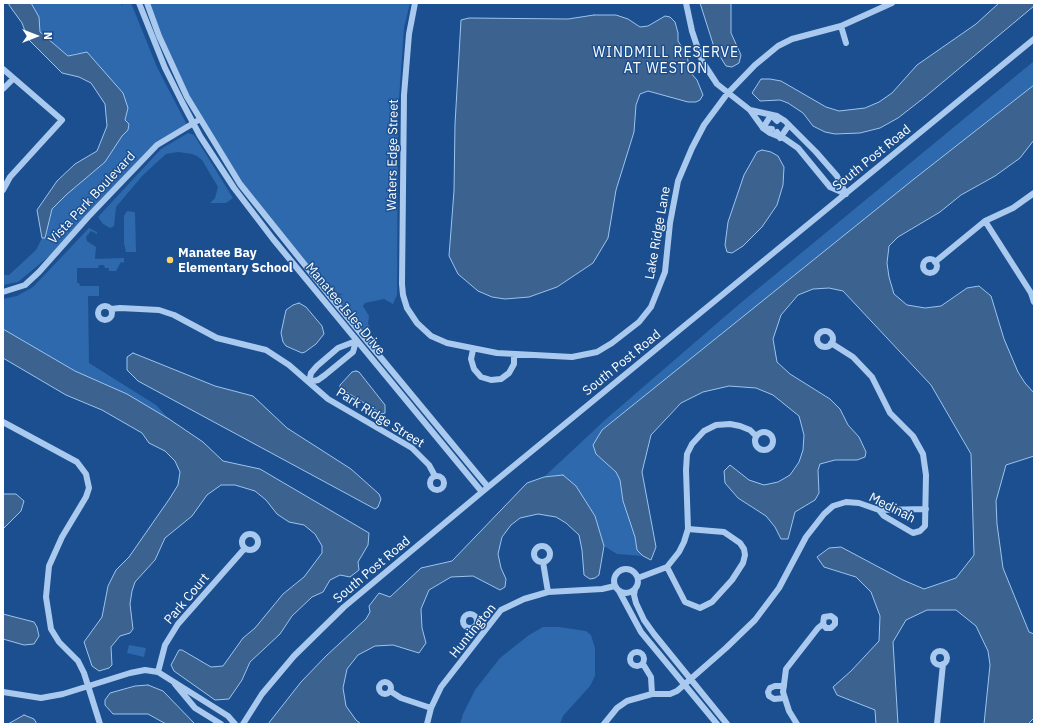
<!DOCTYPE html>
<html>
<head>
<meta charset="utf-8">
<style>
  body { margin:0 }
  #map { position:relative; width:1037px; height:727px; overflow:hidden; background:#1b4f8f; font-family:"IBM Plex Sans",sans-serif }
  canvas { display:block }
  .frame { position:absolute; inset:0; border:4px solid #fff; pointer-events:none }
  .north { position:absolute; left:16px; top:16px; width:40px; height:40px; -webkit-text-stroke:3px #1b4f8f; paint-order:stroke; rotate:90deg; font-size:11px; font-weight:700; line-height:16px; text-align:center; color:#fff }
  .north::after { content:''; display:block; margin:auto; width:14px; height:18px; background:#fff; clip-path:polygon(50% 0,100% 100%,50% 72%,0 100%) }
</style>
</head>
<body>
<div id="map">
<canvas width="1037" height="727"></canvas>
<div class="frame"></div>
<div class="north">N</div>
</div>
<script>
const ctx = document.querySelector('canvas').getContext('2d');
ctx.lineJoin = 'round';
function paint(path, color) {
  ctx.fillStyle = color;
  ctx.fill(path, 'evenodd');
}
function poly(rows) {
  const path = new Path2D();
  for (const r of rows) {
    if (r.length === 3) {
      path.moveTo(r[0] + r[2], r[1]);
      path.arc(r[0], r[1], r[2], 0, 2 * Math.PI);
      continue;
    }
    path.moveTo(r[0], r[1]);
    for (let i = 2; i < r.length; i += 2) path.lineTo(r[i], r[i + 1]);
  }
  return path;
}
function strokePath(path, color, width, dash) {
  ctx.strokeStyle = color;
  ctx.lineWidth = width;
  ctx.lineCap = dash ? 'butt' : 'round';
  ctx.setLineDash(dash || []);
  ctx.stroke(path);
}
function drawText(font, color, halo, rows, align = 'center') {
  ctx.font = font + ' "IBM Plex Sans",sans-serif';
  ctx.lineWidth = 3;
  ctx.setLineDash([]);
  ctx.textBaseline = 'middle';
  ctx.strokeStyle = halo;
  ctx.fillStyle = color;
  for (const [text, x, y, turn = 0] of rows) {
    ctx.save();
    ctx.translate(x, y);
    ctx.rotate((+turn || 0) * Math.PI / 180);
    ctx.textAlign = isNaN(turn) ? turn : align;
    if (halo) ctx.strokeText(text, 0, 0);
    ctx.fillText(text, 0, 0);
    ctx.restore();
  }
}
paint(poly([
  [31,3,121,3,122,6,123,3,131,3,157,67,188,127,157,145,65,243,18,282,3,285,3,275,9,275,36,250,42,238,45,237,52,209,66,195,105,162,122,136,128,130,129,124,125,120,128,108,77,53,68,56,40,32,39,17],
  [147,3,410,3,404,28,398,113,397,295,393,304,384,299,365,303,363,306,369,316,368,324,370,327,362,334,335,297,343,294,328,293,262,213,200,119],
  [1034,61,1034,85,914,179,602,430,596,454,616,472,620,480,623,501,635,537,637,550,643,556,617,554,604,546,595,516,563,475,544,477,605,420,737,306],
  [188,133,194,135,233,198,226,203,210,203,215,198,218,187,202,160,197,156,192,154,178,152,166,154,143,175,116,207,114,226,110,228,103,224,98,217,161,149],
  [127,211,135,212,136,252,126,252,124,243,124,216],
  [89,228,97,232,97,234,91,231,86,237,87,241,96,247,95,259,124,258,124,263,121,262,116,271,109,271,109,268,105,268,104,265,99,265,98,268,77,268,77,283,79,283,80,286,99,286,99,296,88,296,89,363,156,405,169,419,127,394,75,371,3,329,3,299,17,296,33,287],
  [543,627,559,627,586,631,591,635,595,648,595,676,590,686,563,716,560,724,460,724,463,714,475,690,500,658,529,635],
  [129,645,146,648,144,657,127,653]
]), '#2e69ad');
const water = poly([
  [9,3,31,3,39,17,40,32,68,56,87,52,123,93,128,108,125,120,129,124,128,130,122,136,105,162,66,195,52,209,45,238,42,238,37,210,57,181,75,164,97,151,107,126,105,104,91,83,79,77,62,73,28,39,22,23,9,5,9,3],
  [700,3,731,3,731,33,741,55,739,63,732,67,726,66,714,47,700,3],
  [999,3,1034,3,1034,6,925,97,898,118,880,128,860,133,835,134,825,132,813,126,803,113,788,103,780,100,760,101,752,93,761,79,770,79,781,81,826,107,839,111,865,108,879,102,892,93,917,65,976,24,999,3],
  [594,15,616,15,628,19,640,27,648,26,665,16,670,17,675,22,678,33,678,41,687,55,690,72,697,80,703,95,700,100,696,102,688,102,648,91,640,94,636,105,634,132,616,190,608,238,593,263,557,287,529,297,505,299,492,297,478,291,458,274,449,256,454,191,455,124,461,20,469,18,568,19,594,15],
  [1034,85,1034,140,1020,158,995,176,961,195,940,212,898,237,889,246,887,263,889,277,894,294,907,305,925,308,941,306,967,288,979,286,991,296,1004,339,1018,372,1025,383,1034,393,1034,456,1006,465,996,501,997,524,1003,568,1029,632,1034,634,1034,718,1028,724,984,724,990,665,988,651,976,626,956,610,927,610,906,620,893,642,898,724,876,724,875,710,837,695,833,687,851,671,879,641,880,616,871,592,856,577,824,567,817,557,829,548,841,547,903,580,924,589,956,578,974,555,971,454,931,385,843,291,829,288,813,289,798,295,781,315,773,339,777,362,790,374,830,399,840,409,848,425,859,437,866,452,865,457,857,460,835,460,820,464,818,470,819,493,815,500,795,512,788,539,781,539,775,527,766,516,738,498,725,483,724,471,730,465,749,480,764,485,778,482,790,475,799,462,803,450,804,435,799,416,773,395,756,388,729,386,703,392,681,403,651,435,642,472,656,547,651,560,643,556,637,550,635,537,623,501,620,480,616,472,596,454,593,445,602,430,914,179,1034,85],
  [762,150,771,152,778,156,784,167,783,185,777,205,762,227,743,246,732,253,727,252,725,245,728,222,744,175,757,152,762,150],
  [299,303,306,307,322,326,324,334,316,344,305,352,302,353,286,346,283,342,281,333,286,310,293,305,299,303],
  [3,329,75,371,127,394,169,419,203,442,223,461,260,469,369,533,368,545,358,562,359,570,350,577,340,575,330,580,323,592,312,597,292,616,280,634,250,662,242,680,229,699,215,700,174,671,171,665,179,650,182,650,211,667,223,666,243,638,255,628,283,594,304,577,322,553,322,546,315,534,304,525,289,522,277,514,266,500,255,491,235,485,221,485,207,495,192,516,165,538,155,560,135,582,132,591,130,604,133,629,130,633,120,636,111,647,112,665,109,668,99,671,92,666,84,642,102,617,108,586,116,570,129,557,170,498,178,485,180,472,175,461,165,451,149,443,142,433,102,410,66,395,3,358,3,329],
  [133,353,215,386,253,396,287,428,351,469,379,494,381,499,378,507,375,509,138,381,127,370,127,357,133,353],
  [356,371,359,372,385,405,385,413,382,414,340,388,340,385,352,372,356,371],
  [563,475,576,486,595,516,604,546,599,575,595,578,590,579,584,575,582,550,579,535,566,523,556,517,538,514,520,518,511,525,502,537,498,554,501,568,506,579,505,587,500,590,473,576,451,577,429,590,421,609,422,628,426,643,419,653,393,645,375,646,358,655,347,669,343,688,346,706,356,720,361,724,268,724,301,682,326,656,366,619,370,612,369,606,379,593,390,597,421,568,452,561,527,483,544,477,563,475],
  [3,494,16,494,24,501,21,511,3,529,3,494],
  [3,614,34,622,37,627,39,636,34,644,24,645,3,639,3,614],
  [148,685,163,691,195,724,166,724,148,714,113,714,105,705,105,700,110,693,135,686,148,685],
  [24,715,34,719,37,724,8,724,24,715]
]);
paint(water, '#3c6290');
strokePath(water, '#9cc4f0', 1);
strokePath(poly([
  [139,3,165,68,182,102,200,136,234,188,273,239,482,492],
  [147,3,159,36,187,97,240,184,329,295,488,487],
  [415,3,409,34,404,95,402,284,403,295,407,308,417,323,431,336,447,343,497,353,572,357,597,352,612,343,639,322,651,307,665,272,670,223,678,181,692,148,704,125,727,94,755,65,778,46,792,39,841,26,892,3],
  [686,3,692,31,702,61,717,84,750,110,763,128,770,133,785,139,798,148,830,187,846,194,837,176,816,152,785,121,777,116,750,110],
  [841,26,846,43],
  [3,69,62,120,10,177,3,190],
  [3,89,13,79],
  [772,129,763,128,771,115,777,121],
  [777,132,780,138,789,125],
  [985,221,1031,293,1034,302],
  [930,266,7],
  [935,262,985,221,1013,208,1034,193],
  [3,292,25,285,39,272,88,217,157,145,197,121],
  [105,313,7],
  [111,309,120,308,159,310,174,315,217,338,266,350,289,365,328,399,412,448,429,465,435,476],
  [825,339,8],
  [356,341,353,352,325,375,318,380,309,382,311,373,317,366,338,348,356,341],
  [473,350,471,359,474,369,481,377,491,380,501,379,509,373,514,364,514,354],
  [3,422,77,462,86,474,89,488,86,497,62,537,49,566,46,597,51,629,59,642,78,661,84,673,100,724],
  [764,441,9],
  [437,483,7],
  [879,510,926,509],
  [250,542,8],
  [542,554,8],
  [543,562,548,592],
  [667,567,685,602,700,608,712,602,732,580,743,563,745,555,744,549,740,543,724,532,688,529],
  [626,581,12],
  [638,578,667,567,679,552,684,542,688,529,686,470,687,454,692,444,704,431,716,425,730,424,740,426,750,430,756,436],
  [635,589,634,595,636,603,644,620,654,634,727,724],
  [619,591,641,632,717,724],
  [470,621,7],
  [940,658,7],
  [637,659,7],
  [643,664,651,677,652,694],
  [158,672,165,645,178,624,245,548],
  [385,688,6],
  [175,684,195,708,221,724],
  [784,686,775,686,770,688,768,692,769,696,774,699,785,698],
  [390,691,401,698,431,708],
  [3,692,41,698,63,694,130,673,145,670,158,672,228,716,235,724],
  [243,724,262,694,294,656,344,607,482,492,1034,39],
  [427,724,431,708,441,687,501,610,524,599,548,592,602,589,615,586],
  [604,724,617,708,627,701,652,694,670,694,677,691,726,648,755,620,779,588,806,537,824,514,833,506,846,502,859,503,879,510,884,516,913,533,920,531,925,526,926,475,923,454,913,436,890,413,872,377,853,357,831,343],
  [797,724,789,711,783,692,786,669,818,628,823,624,824,617,831,616,835,619,835,624,831,628,826,628,823,624],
  [937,724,943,664]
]), '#a9c9ee', 6);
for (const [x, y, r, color] of [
  [170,260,4,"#ffd166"]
]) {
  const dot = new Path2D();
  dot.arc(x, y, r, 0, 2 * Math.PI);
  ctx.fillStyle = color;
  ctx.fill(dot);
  strokePath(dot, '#1b4f8f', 1.5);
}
drawText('13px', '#fff', '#1b4f8f', [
  ["Waters Edge Street",393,155,-89],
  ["South Post Road",872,158,-39],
  ["Vista Park Boulevard",92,198,-47],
  ["Lake Ridge Lane",658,233,-80],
  ["Manatee Isles Drive",345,309,50],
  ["South Post Road",622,363,-39],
  ["Park Ridge Street",380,418,32],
  ["Medinah",892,508,27],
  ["South Post Road",372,570,-40],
  ["Park Court",187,599,-50],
  ["Huntington",473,631,-51]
]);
drawText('bold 13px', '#fff', '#1b4f8f', [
  ["Manatee Bay",178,253],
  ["Elementary School",178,268]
], 'left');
ctx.letterSpacing = '1px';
drawText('14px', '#fff', '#1b4f8f', [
  ["WINDMILL RESERVE",666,53],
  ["AT WESTON",666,69]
]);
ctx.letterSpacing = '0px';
</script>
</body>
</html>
